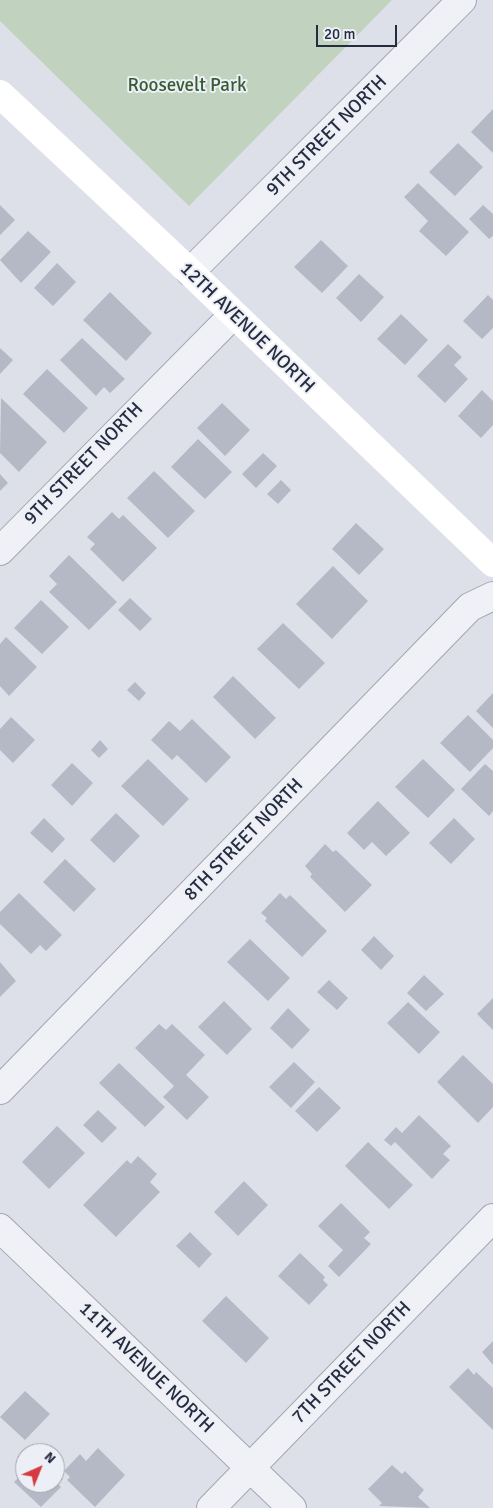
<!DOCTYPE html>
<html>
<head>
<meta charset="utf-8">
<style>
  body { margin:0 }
  #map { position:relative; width:493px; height:1508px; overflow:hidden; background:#dde0e8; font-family:Signika,sans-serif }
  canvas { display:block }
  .north { position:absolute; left:15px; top:1443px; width:50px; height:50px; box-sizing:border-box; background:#eceff6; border:1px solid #9da1ad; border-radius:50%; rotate:44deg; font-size:14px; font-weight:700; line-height:20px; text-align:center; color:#262c3f }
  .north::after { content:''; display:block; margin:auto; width:18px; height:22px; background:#d63940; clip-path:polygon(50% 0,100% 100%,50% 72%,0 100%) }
  .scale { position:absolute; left:316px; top:25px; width:81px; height:22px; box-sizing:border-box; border:2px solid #262c3f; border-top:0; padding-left:6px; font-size:15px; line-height:18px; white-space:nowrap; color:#262c3f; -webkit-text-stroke:4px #eceff6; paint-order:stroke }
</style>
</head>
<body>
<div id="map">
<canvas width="493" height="1508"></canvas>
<div class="north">N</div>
<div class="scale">20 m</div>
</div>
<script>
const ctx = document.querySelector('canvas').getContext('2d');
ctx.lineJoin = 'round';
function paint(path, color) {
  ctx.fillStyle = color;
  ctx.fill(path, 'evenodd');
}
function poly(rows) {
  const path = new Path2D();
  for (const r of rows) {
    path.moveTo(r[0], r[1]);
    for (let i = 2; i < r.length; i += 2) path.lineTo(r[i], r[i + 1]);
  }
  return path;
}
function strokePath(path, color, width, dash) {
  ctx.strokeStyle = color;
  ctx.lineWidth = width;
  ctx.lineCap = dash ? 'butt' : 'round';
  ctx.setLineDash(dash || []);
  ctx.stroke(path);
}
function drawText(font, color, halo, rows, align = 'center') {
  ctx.font = font + ' Signika,sans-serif';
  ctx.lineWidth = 4;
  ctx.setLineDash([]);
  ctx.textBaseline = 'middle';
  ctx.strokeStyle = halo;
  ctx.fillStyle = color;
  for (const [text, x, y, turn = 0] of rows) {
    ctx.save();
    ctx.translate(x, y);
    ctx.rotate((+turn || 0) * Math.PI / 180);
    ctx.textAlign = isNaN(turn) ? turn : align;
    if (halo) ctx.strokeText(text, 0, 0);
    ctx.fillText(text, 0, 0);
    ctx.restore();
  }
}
paint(poly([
  [0,0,392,0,189,206,0,21]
]), '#c1d2be');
paint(poly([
  [493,109,493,153,471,132],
  [458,143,483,167,455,196,429,172],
  [418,183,469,232,446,256,419,231,428,221,404,197],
  [0,205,15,220,0,235],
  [483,205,493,214,493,236,489,239,469,219],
  [28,231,51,252,21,283,0,260],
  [321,240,348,266,322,293,294,267],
  [57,263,76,282,53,306,34,288],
  [359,274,384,297,361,322,336,298],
  [110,292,152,333,126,361,83,320],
  [488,295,493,300,493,328,482,339,463,321],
  [401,314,428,340,405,365,377,339],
  [82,338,125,379,110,393,104,387,96,396,60,360],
  [448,344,462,357,454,365,468,379,445,403,417,376],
  [0,348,13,360,0,374],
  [47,369,88,408,64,433,23,394],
  [482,390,493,401,493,425,481,438,458,416],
  [1,398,47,442,19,472,0,453],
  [222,403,250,430,225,456,197,428],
  [198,439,232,472,205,499,171,467],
  [263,453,277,466,256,488,242,474],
  [154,471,195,511,168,538,127,498],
  [0,474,8,483,0,491],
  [281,480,291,490,278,504,267,494],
  [112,512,119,519,123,515,157,548,123,582,90,549,95,544,87,537],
  [356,523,384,549,359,575,332,549],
  [69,555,117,602,89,630,49,592,57,584,49,576],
  [333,566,368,601,332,639,296,604],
  [130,598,152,619,140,631,118,610],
  [41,600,69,627,42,654,14,628],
  [283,623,325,663,299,689,257,649],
  [6,637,37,667,9,696,0,686,0,644],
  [233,676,276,718,255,739,213,697],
  [135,682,146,693,139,701,127,690],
  [493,693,493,728,476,711],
  [468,715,493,740,493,748,470,772,440,743],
  [11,717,35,740,13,763,0,750,0,729],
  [192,719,231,757,206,783,177,755,172,760,151,740,169,721,180,731],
  [100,740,108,749,99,758,91,750],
  [148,759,189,799,163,826,121,786],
  [423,759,455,790,428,818,395,787],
  [72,763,93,783,72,806,51,785],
  [485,764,493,771,493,811,489,816,461,789],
  [378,801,410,833,386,856,372,842,364,850,347,833],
  [116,813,140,836,114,863,90,840],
  [44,818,65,839,52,853,30,833],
  [454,818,475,839,451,864,429,843],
  [325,844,333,852,336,850,372,885,345,912,310,877,312,874,305,866],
  [65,859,96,889,74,912,43,882],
  [19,893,62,935,46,951,40,945,31,954,0,924,0,912],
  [280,893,286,899,290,895,327,931,302,957,265,921,267,918,261,913],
  [374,936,394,956,381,970,361,950],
  [250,939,290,978,268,1001,227,962],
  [0,962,16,981,0,997],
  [424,975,444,994,426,1011,407,993],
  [329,980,348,998,337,1010,317,992],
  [493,998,493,1030,477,1014],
  [224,1001,252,1029,227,1055,198,1027],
  [408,1002,440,1032,419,1054,387,1023],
  [288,1008,310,1030,292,1049,270,1028],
  [159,1024,166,1030,172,1024,205,1055,186,1075,209,1097,187,1120,163,1097,174,1086,135,1048],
  [463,1055,493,1084,493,1107,478,1123,437,1082],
  [294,1062,315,1082,291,1108,269,1087],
  [119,1063,165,1107,145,1127,99,1083],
  [319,1087,341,1108,317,1132,295,1111],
  [98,1110,117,1128,102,1143,83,1125],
  [419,1115,451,1146,443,1154,450,1160,432,1179,395,1142,391,1146,384,1140,396,1127,402,1133],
  [57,1126,85,1153,49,1189,22,1162],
  [368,1142,413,1185,389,1209,345,1166],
  [138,1156,157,1174,150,1182,160,1192,116,1237,83,1205,127,1160,131,1164],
  [244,1181,268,1205,238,1236,214,1212],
  [341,1203,370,1232,364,1238,371,1244,339,1277,328,1266,343,1250,318,1226],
  [190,1232,212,1254,199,1268,176,1246],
  [300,1253,325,1277,323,1280,328,1285,309,1305,278,1276],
  [226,1296,269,1338,246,1363,202,1321],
  [493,1341,493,1365,482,1352],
  [468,1368,474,1375,476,1372,493,1388,493,1430,449,1387],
  [25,1391,50,1414,25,1440,0,1417],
  [98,1448,125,1475,95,1507,67,1480,70,1477,64,1471,80,1454,86,1461],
  [392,1465,402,1474,405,1471,424,1490,418,1497,430,1508,379,1506,382,1503,368,1489],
  [25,1471,25,1483,55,1481,61,1487,41,1507,14,1482]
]), '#b4b9c5');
const street = poly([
  [190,272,462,0],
  [0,551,233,315],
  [0,1090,470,607,493,596],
  [0,1228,292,1508],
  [211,1508,493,1218]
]);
strokePath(street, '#a2a6b2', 30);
strokePath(street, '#f0f1f6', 28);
strokePath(poly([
  [0,94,190,272,493,563]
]), '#fff', 28);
drawText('19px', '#365c32', '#eceff6', [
  ["Roosevelt Park",187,86]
]);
drawText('19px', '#262c3f', '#eceff6', [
  ["9TH STREET NORTH",327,136,-45],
  ["12TH AVENUE NORTH",247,328,44],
  ["9TH STREET NORTH",84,464,-46],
  ["8TH STREET NORTH",244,840,-46],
  ["7TH STREET NORTH",352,1363,-46],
  ["11TH AVENUE NORTH",146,1368,44]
]);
</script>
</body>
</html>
